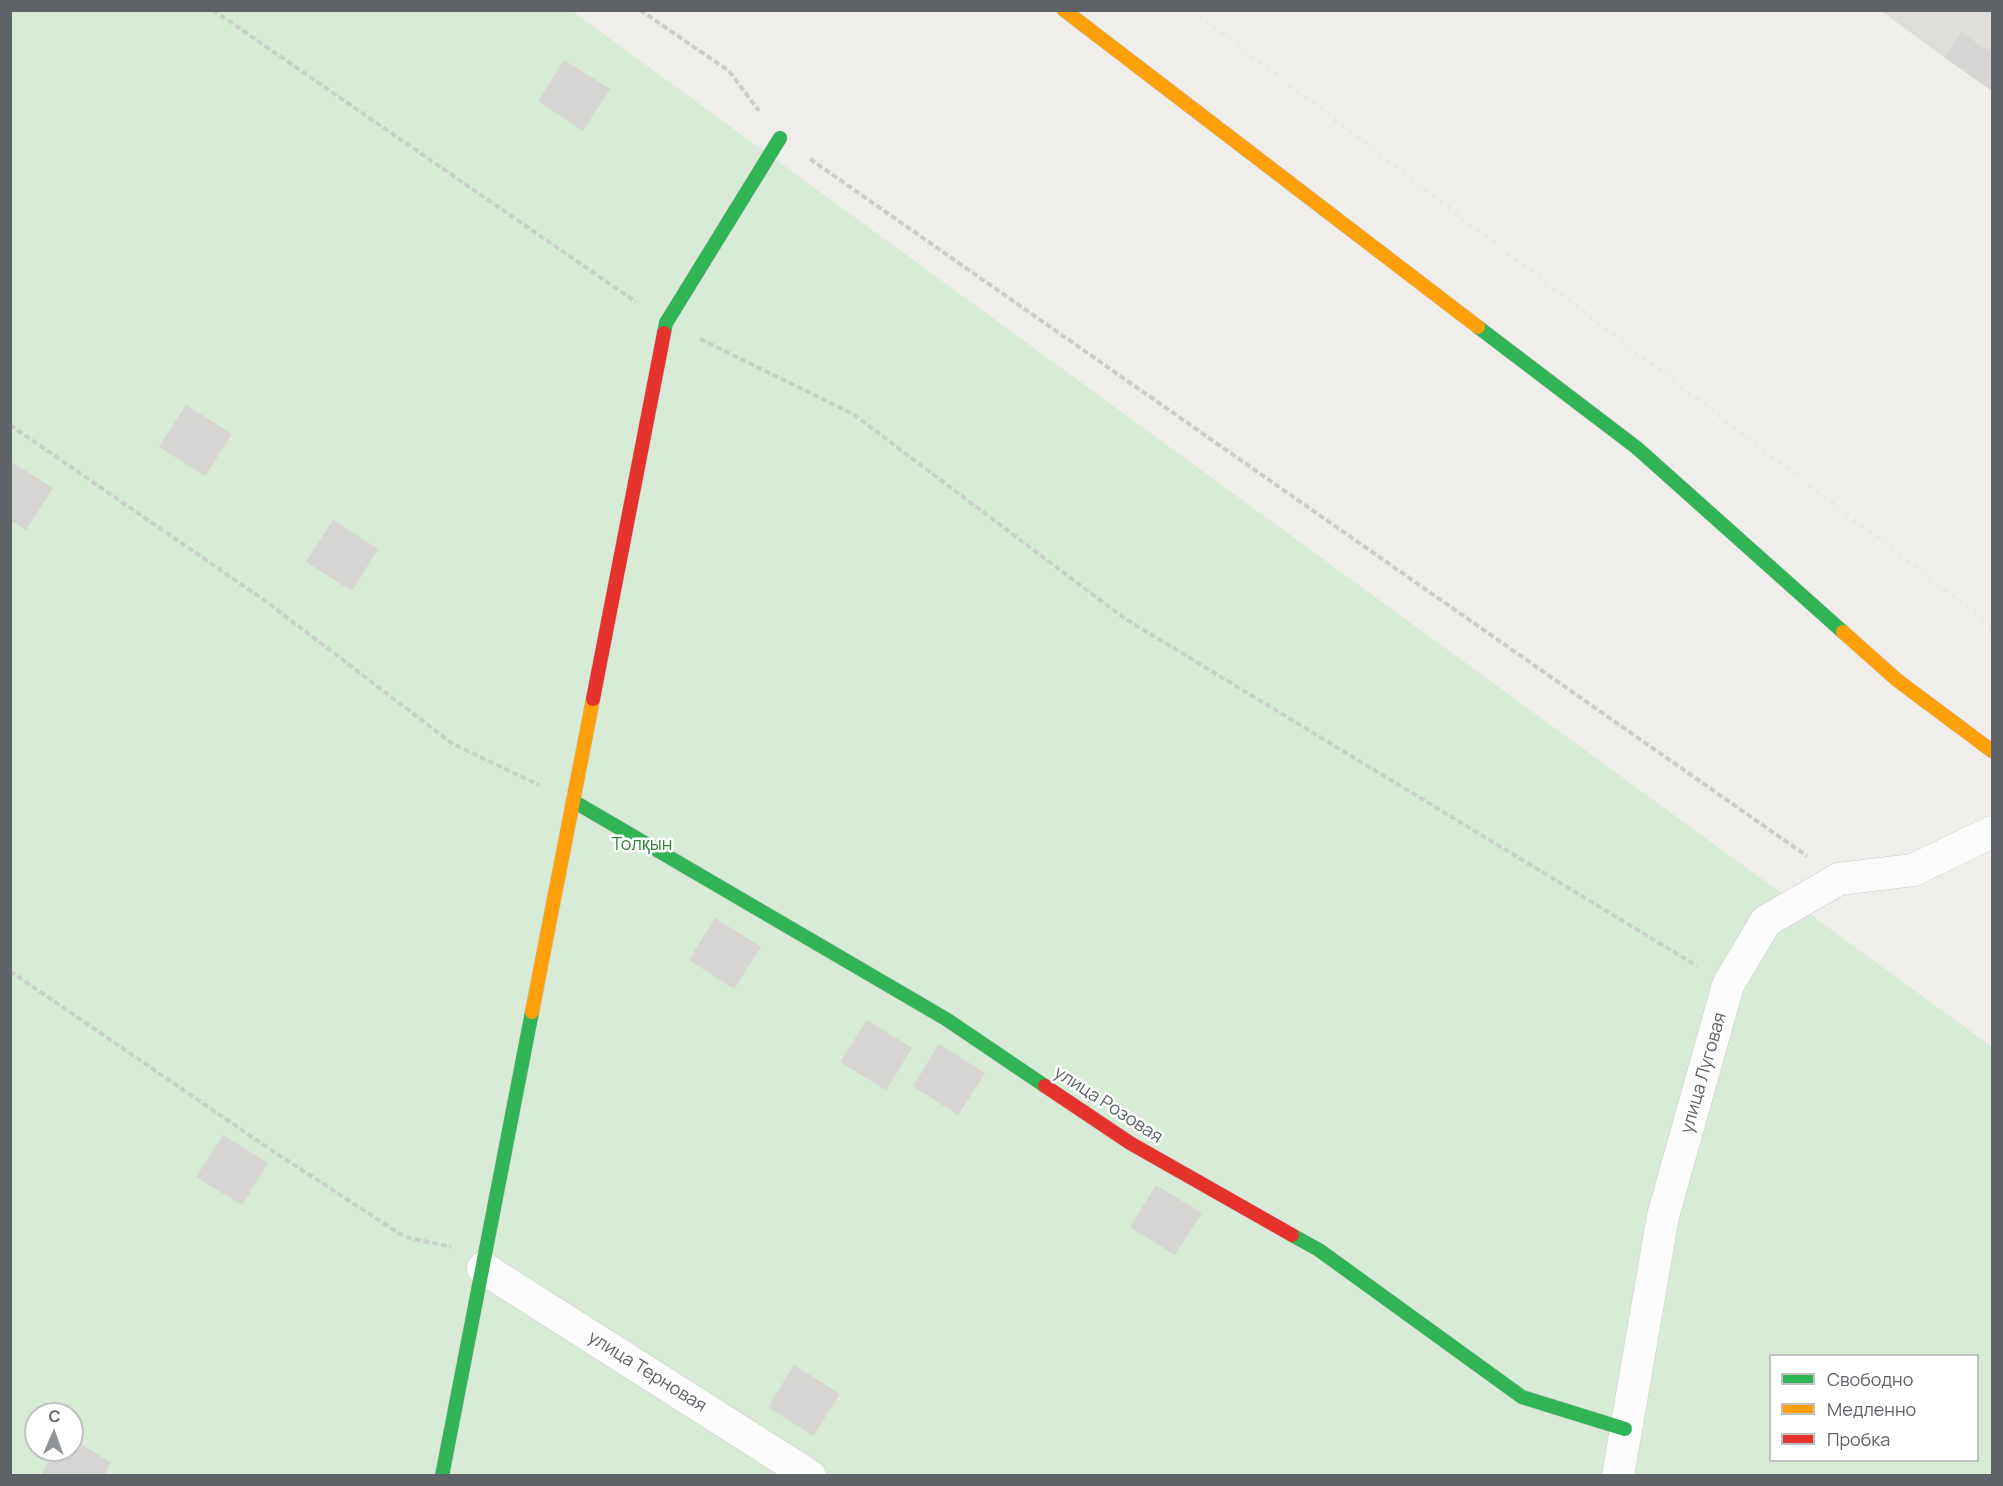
<!DOCTYPE html>
<html>
<head>
<meta charset="utf-8">
<style>
  body { margin:0 }
  #map { position:relative; width:2003px; height:1486px; overflow:hidden; background:#efeeea; font-family:Manrope,sans-serif }
  canvas { display:block }
  .frame { position:absolute; inset:0; border:12px solid #5f6368; pointer-events:none }
  .legend { position:absolute; left:1769px; top:1354px; width:210px; height:108px; box-sizing:border-box; background:#fff; border:2px solid #bfc1c3; margin:0; padding:8px 10px; list-style:none; font-size:18px; color:#5f6368 }
  .legend li { display:flex; align-items:center; gap:12px; height:30px }
  .legend b { width:30px; border:2px solid #bfc1c3 }
  .north { position:absolute; left:24px; top:1402px; width:60px; height:60px; box-sizing:border-box; background:#fff; border:2px solid #bfc1c3; border-radius:50%; rotate:2deg; font-size:16px; font-weight:700; line-height:24px; text-align:center; color:#5f6368 }
  .north::after { content:''; display:block; margin:auto; width:21px; height:27px; background:#919496; clip-path:polygon(50% 0,100% 100%,50% 72%,0 100%) }
</style>
</head>
<body>
<div id="map">
<canvas width="2003" height="1486"></canvas>
<div class="frame"></div>
<ul class="legend">
<li><b style="height:8px;background:#30b455"></b>Свободно</li>
<li><b style="height:8px;background:#ff9f0a"></b>Медленно</li>
<li><b style="height:8px;background:#e5322d"></b>Пробка</li>
</ul>
<div class="north">С</div>
</div>
<script>
const ctx = document.querySelector('canvas').getContext('2d');
ctx.lineJoin = 'round';
function paint(path, color) {
  ctx.fillStyle = color;
  ctx.fill(path, 'evenodd');
}
function poly(rows) {
  const path = new Path2D();
  for (const r of rows) {
    path.moveTo(r[0], r[1]);
    for (let i = 2; i < r.length; i += 2) path.lineTo(r[i], r[i + 1]);
  }
  return path;
}
function strokePath(path, color, width, dash) {
  ctx.strokeStyle = color;
  ctx.lineWidth = width;
  ctx.lineCap = dash ? 'butt' : 'round';
  ctx.setLineDash(dash || []);
  ctx.stroke(path);
}
function drawText(font, color, halo, rows, align = 'center') {
  ctx.font = font + ' Manrope,sans-serif';
  ctx.lineWidth = 5;
  ctx.setLineDash([]);
  ctx.textBaseline = 'middle';
  ctx.strokeStyle = halo;
  ctx.fillStyle = color;
  for (const [text, x, y, turn = 0] of rows) {
    ctx.save();
    ctx.translate(x, y);
    ctx.rotate((+turn || 0) * Math.PI / 180);
    ctx.textAlign = isNaN(turn) ? turn : align;
    if (halo) ctx.strokeText(text, 0, 0);
    ctx.fillText(text, 0, 0);
    ctx.restore();
  }
}
paint(poly([
  [1881,11,1992,11,1992,91,1944,57]
]), '#dfddda');
paint(poly([
  [10,11,572,11,1992,1047,1992,1475,11,1475],
  [1770,1356,1978,1356,1978,1460,1770,1460],
  [36,1414,72,1414,72,1450,36,1450]
]), '#d8ebd6');
paint(poly([
  [1961,32,1992,54,1992,91,1944,57],
  [564,60,610,89,583,131,538,101],
  [186,405,232,434,205,476,159,447],
  [10,461,53,488,26,530,10,520],
  [333,520,378,549,352,591,306,562],
  [715,918,761,947,734,989,689,960],
  [867,1020,912,1048,886,1090,840,1062],
  [939,1044,985,1073,958,1115,913,1086],
  [223,1135,268,1163,242,1205,196,1177],
  [1156,1185,1202,1213,1175,1255,1130,1227],
  [794,1365,840,1394,813,1436,768,1407],
  [72,1438,111,1463,104,1476,40,1476,56,1450,72,1450]
]), '#d6d5d3');
const street = poly([
  [483,1268,810,1476],
  [1618,1476,1663,1216,1728,985,1766,921,1839,879,1913,870,1992,832]
]);
const fast = poly([
  [1478,327,1637,448,1843,632],
  [664,333,666,323,780,138],
  [573,801,946,1019,1045,1086],
  [1292,1235,1319,1250,1522,1397,1625,1429],
  [442,1476,532,1012]
]);
const slow = poly([
  [1064,10,1478,327],
  [1843,632,1897,680,1992,751],
  [532,1012,593,699]
]);
const jam = poly([
  [593,699,664,333],
  [1045,1086,1130,1143,1292,1235]
]);
strokePath(street, '#cbcccc', 33);
strokePath(fast, '#cacacb', 15);
strokePath(slow, '#cacacb', 15);
strokePath(jam, '#cacacb', 15);
strokePath(poly([
  [213,10,636,302],
  [640,10,729,71,759,111],
  [810,159,1807,856],
  [700,339,853,414,1124,618,1697,966],
  [10,425,264,600,453,744,539,785],
  [10,971,271,1150,405,1237,451,1247]
]), '#cacfcc', 4, [6, 3]);
strokePath(street, '#fdfcfc', 32);
strokePath(fast, '#30b455', 14);
strokePath(slow, '#ff9f0a', 14);
strokePath(jam, '#e5322d', 14);
strokePath(poly([
  [1192,10,1992,626]
]), '#e4e4e4', 4.5, [1.5, 8]);
drawText('18px', '#348238', '#fff', [
  ["Толқын",642,845]
]);
drawText('18px', '#5f6368', '#fff', [
  ["улица Луговая",1704,1073,-74],
  ["улица Розовая",1108,1105,33],
  ["улица Терновая",647,1372,32]
]);
</script>
</body>
</html>
